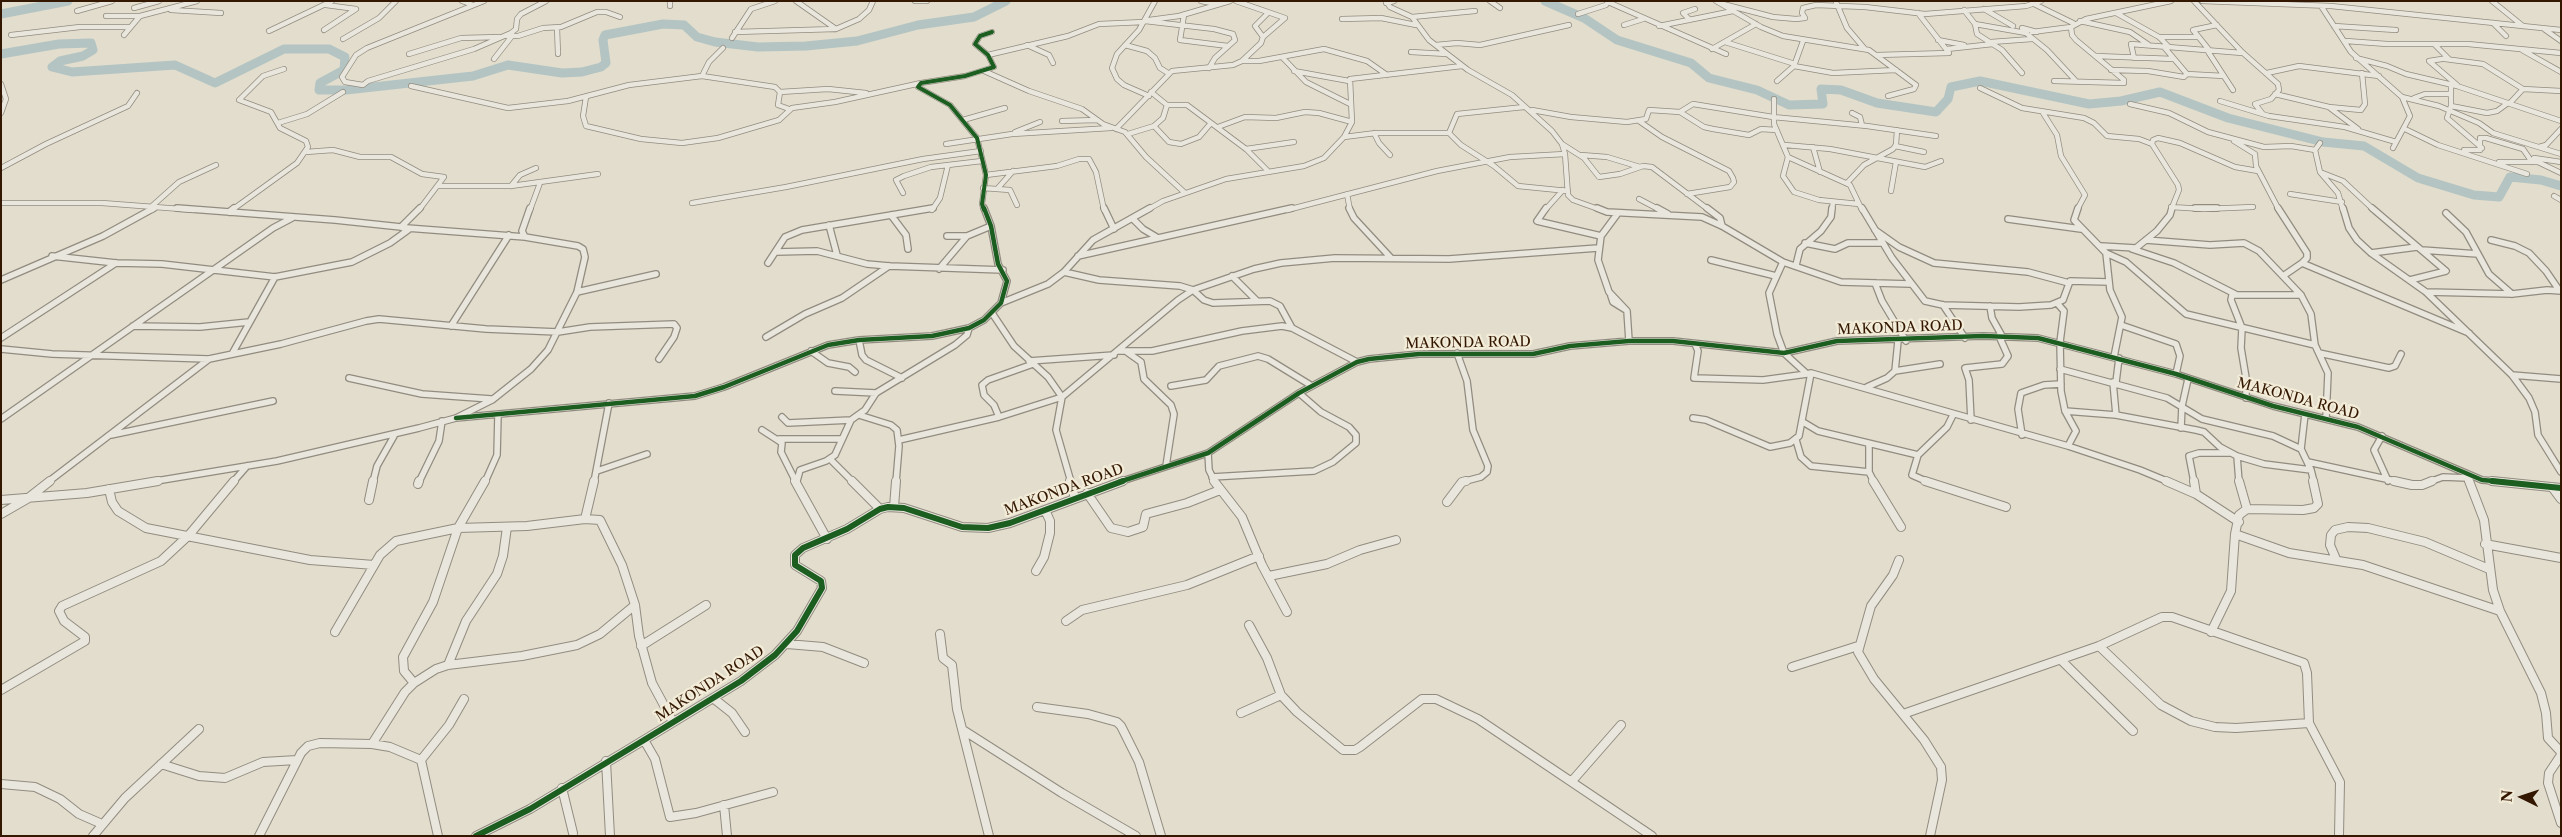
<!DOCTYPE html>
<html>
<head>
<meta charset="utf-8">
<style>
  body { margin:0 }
  #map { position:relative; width:2562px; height:837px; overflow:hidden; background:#e2ddcc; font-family:"Libre Caslon Text",serif }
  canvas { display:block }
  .frame { position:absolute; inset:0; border:2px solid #331700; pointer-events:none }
  .north { position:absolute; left:2497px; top:772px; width:50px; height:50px; -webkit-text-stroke:4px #f2ecd8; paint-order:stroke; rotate:274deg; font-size:14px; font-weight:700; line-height:20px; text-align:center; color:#331700 }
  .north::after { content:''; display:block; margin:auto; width:18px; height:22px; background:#331700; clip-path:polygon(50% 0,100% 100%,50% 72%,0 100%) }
</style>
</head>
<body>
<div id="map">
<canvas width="2562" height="837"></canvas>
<div class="frame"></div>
<div class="north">N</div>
</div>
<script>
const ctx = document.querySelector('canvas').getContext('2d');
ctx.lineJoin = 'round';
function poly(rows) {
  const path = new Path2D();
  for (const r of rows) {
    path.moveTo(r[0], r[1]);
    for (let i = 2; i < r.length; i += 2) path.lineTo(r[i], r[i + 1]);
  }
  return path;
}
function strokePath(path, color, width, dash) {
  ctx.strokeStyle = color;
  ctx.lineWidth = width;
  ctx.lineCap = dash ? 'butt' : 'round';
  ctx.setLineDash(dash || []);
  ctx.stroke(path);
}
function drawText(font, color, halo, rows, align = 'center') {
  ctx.font = font + ' "Libre Caslon Text",serif';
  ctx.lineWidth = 4.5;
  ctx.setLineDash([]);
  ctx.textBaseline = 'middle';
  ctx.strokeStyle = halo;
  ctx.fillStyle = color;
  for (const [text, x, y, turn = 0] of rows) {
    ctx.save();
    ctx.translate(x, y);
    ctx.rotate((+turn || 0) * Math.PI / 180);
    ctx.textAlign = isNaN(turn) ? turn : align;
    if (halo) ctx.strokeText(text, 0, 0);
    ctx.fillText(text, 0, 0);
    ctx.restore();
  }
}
strokePath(poly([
  [1545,1,1584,18,1617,40,1691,63,1709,78,1757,90,1789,105,1823,104,1821,89,1841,90,1877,103,1936,112,1948,99,1951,87,1980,81,2089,104,2121,101,2160,92,2228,118,2323,142,2364,146,2418,178,2474,195,2499,197,2510,177,2541,180,2561,186],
  [1,14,68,1],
  [1,54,59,44,91,43,93,50,83,56,60,61,52,67,72,72,175,65,215,83,284,49,329,49,345,57,344,70,320,83,319,90,346,90,473,76,508,65,562,73,582,72,601,67,606,63,603,40,605,35,663,24,684,25,697,37,715,42,758,47,806,46,857,41,918,25,974,17,1006,1]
]), '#b3c4c3', 9);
const minorFar2 = poly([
  [462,1,473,5],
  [484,1,367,48,356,55,342,77,345,82,363,85,368,81,474,49,511,33,516,29,517,19,521,14,546,1],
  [670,1,670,6],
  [796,1,836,29],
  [915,1,927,1],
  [1201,1,1217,4],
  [1236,1,1285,18,1263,37],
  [1386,1,1390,7,1412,17,1429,40,1468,70,1512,95,1552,131,1562,144,1565,154,1568,195,1573,200,1601,210],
  [1490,1,1500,8],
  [1716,1,1761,27,1783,36,1869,50,1916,85,1914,89,1888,96],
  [2194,1,2242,52,2278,84,2279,90,2271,99,2255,104,2262,113],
  [2202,1,2331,6,2561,30],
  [2492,1,2523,26],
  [1608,2,1726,54],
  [1836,2,1847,28,1864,48],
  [1386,3,1394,1],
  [1723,4,1773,17,1796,19,1805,18,1802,13,1803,8,1816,5,1865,7,1925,14,2026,6,2041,1],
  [2034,4,2073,23],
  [2321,6,2351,52,2402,97,2410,116,2393,148],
  [134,8,159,1],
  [1984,9,2013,26],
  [171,10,221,13],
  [1964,10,1975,24,1977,34,2002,50,2022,73],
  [77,11,112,1],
  [2116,13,2159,37,2169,47],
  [1578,14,1606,5,1609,1],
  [1184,15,1180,40,1228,46],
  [106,16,140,16],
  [1412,17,1475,11],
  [1342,19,1381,18,1416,25],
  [1149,20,1179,16,1230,1],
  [1690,20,1683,13,1695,9],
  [1145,21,1214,29,1233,34,1235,40,1215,58,1209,68],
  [2080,21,2130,32,2149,45],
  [2493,23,2506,36],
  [1975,24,2026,33,2047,50,2075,80],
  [1624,25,1643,19],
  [1659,26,1733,11],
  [2334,26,2396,30],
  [557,28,558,54],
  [2022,28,2037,32],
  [2544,29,2561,41],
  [324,30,356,9,326,5],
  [269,31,332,1],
  [735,32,836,29,859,19,869,10,873,1],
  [2032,32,2071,27],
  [11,35,80,27,129,27],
  [124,35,140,16,197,1],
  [507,36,518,36,543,28,561,27,597,12,606,12,620,17],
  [2159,37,2198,37],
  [732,38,751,9,775,1],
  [343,39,379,18,396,1],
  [1938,40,1964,45],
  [2346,41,2387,44,2468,44,2561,53],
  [1725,42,1795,64],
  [1991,42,2032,39],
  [1027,45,1049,55,1053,63],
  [1125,45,1147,51,1155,58,1160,68,1168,73],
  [1436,45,1457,43,1480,45,1569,25],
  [2435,45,2448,58,2429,61,2457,85],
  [2164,47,2187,74],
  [1712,49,1756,24],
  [1947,49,1993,44],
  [2207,50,2233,90],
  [2522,50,2561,72],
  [2210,51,2193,30,2217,25],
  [1411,52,1447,54],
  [409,54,461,38,500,37],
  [988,55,1068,36,1099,24,1144,22],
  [1877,55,1949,53,1918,13],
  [2096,56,2174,59],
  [1282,57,1306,82,1350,104],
  [2134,58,2131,44,2242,53],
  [2356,58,2387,66,2406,74,2457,86,2561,121],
  [494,59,512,36],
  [2445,59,2483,64,2523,89],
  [1242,61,1259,61,1324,49,1367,61,1387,75],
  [1794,66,1833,73,1896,70],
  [2111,70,2148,71,2184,77,2187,74,2224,76],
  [984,71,1029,91,1082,109,1103,124,1125,132,1146,157,1185,193],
  [1294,71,1349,81],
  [2267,73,2299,66,2379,76],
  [702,76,709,62,723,48],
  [1777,81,1794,66,1803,41],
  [2054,81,2124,83,2124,80,2076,40,2072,35,2071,27,2086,19,2171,1],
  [1,84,6,99,1,113],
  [2451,84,2451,106,2447,118,2482,148],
  [411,86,508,108,568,101,629,85,702,76,775,87,780,92,778,105,789,109],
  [1980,88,2022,108,2084,118,2094,123,2107,136,2139,139,2152,144,2178,185,2179,190,2171,210],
  [780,92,828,89,866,93],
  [2275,94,2329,107,2361,110,2365,104,2362,73],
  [1149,96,1124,85,1117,79,1112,68,1117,54,1139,30,1155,1],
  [586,97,583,116,586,126,641,139,682,143,718,138,779,120,792,108,835,102,921,83],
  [2402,97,2439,106,2479,123,2493,133,2561,154],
  [2414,98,2425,94,2450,94],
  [1774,99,1774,124,1788,157,1850,185,1862,210],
  [2220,101,2269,116,2345,127,2396,142],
  [2510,103,2523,89,2561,91],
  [2130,104,2169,113,2208,132,2264,147,2291,146,2315,150],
  [1167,105,1187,105,1246,149,1268,171],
  [2451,106,2487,113,2497,111,2508,103],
  [2330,108,2358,129],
  [1532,110,1571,117,1627,122,1646,119,1649,110,1680,112,1693,104,1773,117,1867,126,1936,136],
  [1680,112,1704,127,1713,129,1749,135,1761,129,1776,130],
  [1852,113,1860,117,1862,125],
  [2043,113,2057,135,2061,156,2085,195,2077,210],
  [963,120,1005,108],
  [1062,121,1097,120],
  [1639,121,1662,137,1729,171,1733,178,1734,182,1730,187,1687,194],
  [278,123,307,114,343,92],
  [1154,126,1169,142,1181,144,1199,137,1211,123],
  [1218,127,1245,117,1276,118,1305,112,1319,113,1352,122],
  [1116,129,1172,71,1233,65,1242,61,1261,43,1263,37,1255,26,1268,13],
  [2405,129,2438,145,2527,174],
  [1015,132,1040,122],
  [1374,133,1379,143,1390,155],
  [1449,133,1461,145,1494,166,1518,186,1568,191],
  [1128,134,1154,126,1163,118,1167,105,1151,92],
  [1344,137,1376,133,1449,133,1457,114,1524,107],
  [2234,141,2255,154,2256,166,2279,210],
  [2320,143,2315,150,2320,172,2338,193,2343,210],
  [946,144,1012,134,1111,128],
  [1562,144,1584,158,1599,177,1620,174,1643,166,1652,167,1709,210],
  [2152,144,2153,140,2158,138,2180,143,2235,167,2258,171],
  [1785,145,1830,149,1925,167,1941,161],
  [1895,146,1924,152],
  [1813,147,1820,172],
  [2539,147,2546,145,2561,129],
  [1246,149,1294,142],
  [2464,150,2480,150,2480,138,2486,138,2523,149,2532,162],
  [306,152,333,150,360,157,391,157,422,174,444,177,419,210],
  [1581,155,1607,157,1640,167],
  [1788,157,1783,176,1794,192,1819,200,1859,204],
  [2534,158,2561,162],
  [2499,162,2538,162,2561,173],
  [1,168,46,144,128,106,137,93],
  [2320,172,2343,181,2374,210],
  [986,175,1057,166,1079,159,1089,159,1096,172,1104,210],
  [1847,183,1864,165,1893,149,1896,145,1897,130],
  [439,186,511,186,598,174],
  [511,186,520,175,536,168],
  [983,188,1010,190,1017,205],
  [998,188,1013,171],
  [1891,191,1896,162],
  [903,193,896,180,904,176,931,167,982,161],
  [1347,194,1350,210],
  [2290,194,2342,202],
  [2554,196,2561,200],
  [1639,199,1660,210],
  [1,203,102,203,194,210],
  [692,203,786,187,923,159,981,151],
  [151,207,179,182,216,165],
  [2171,207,2204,209,2253,207],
  [152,210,155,208],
  [232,210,297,163,308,147,306,141,280,128,271,112,239,100,263,76,284,69],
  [530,210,540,183],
  [932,210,940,198,948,165],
  [984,210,982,204,986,175,977,138,950,105,918,87,921,83,965,76,994,67,988,55,975,44,980,36,992,32],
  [1147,210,1163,201,1226,179,1304,166,1324,158,1344,137,1352,122,1350,79,1462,66],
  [1287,210,1437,171,1510,157,1565,154],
  [1545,210,1563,190],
  [1832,210,1833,202]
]);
const minorFar1 = poly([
  [1104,208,1114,229],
  [1349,208,1354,218,1391,258],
  [1546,208,1537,221,1601,236],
  [1597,208,1607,212,1702,217,1722,226,1783,262,1769,293,1777,334,1784,353,1807,374,1811,373,1799,436,1790,443,1770,447,1706,420,1693,418],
  [1657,208,1668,214],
  [1707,208,1720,218,1722,226],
  [1862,208,1892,258,1925,301,1943,305,2019,307,2051,305,2063,300,2070,281,2109,282],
  [2078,208,2074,220,2106,253,2110,290,2122,317,2114,357],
  [2195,208,2217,208],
  [2278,208,2307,253,2307,258,2302,263,2283,276],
  [2343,208,2349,228,2357,240,2371,253,2426,292,2512,375,2529,398,2535,412,2538,435,2561,472],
  [2372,208,2446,271,2410,280],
  [229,212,234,208],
  [1618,213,1601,236,1598,260,1609,292,1627,311,1629,341],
  [2446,213,2466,232,2489,274,2512,294],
  [891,215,906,235,908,249],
  [1133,219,1143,229,1158,238],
  [2008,219,2081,229],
  [829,225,837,255],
  [401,227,420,208],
  [407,228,525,237],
  [1875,230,1899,247,1934,263,2028,272,2069,283],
  [947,236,967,236],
  [2146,240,2210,245,2244,243,2259,251,2301,295,2311,314,2315,345,2328,373,2326,419],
  [2491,240,2515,246,2529,253,2546,271,2559,290],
  [1805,243,1835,249,1848,243,1882,243],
  [2101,246,2136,248,2157,231,2170,215,2172,208],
  [2132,249,2174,263,2235,294],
  [2422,250,2478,254],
  [776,252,817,251,867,264,889,266,1003,270],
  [2106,253,2126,262,2186,314,2315,345],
  [2371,253,2417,247],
  [52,256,116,263,162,264,275,277,352,262,390,243,408,230,401,227,335,220,177,208],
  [1078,256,1292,208],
  [1711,260,1776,276],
  [1783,262,1841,282,1910,284],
  [768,263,785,237,802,230,933,208],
  [2302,263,2469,333],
  [1796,265,1800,249,1821,231,1831,217,1832,208],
  [939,269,967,236,991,226],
  [1064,272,1099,280,1180,286,1193,290,1204,300,1213,303,1270,301,1280,306,1292,328],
  [1232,276,1256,300],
  [1,280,103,236,154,208],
  [1875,283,1882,301,1906,341],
  [577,292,656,274],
  [2426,292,2512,294,2547,290,2561,291],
  [1611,296,1613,302,1626,310],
  [1001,303,1048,284,1064,272,1093,240,1150,208],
  [2057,303,2064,311,2060,342,2061,391,2065,411,2076,431,2068,446],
  [1943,305,1965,338],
  [1990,306,1992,318,2002,336],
  [992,313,1014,346,1048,377,1062,397,1056,430,1071,482],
  [2121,325,2176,344,2180,356,2176,374],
  [133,326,200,327,249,322],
  [451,326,509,235],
  [766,337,805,314,842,298,889,266],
  [1,338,116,263],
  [859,340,862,355,866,360,902,378],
  [1695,344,1698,351,1694,378,1763,380,1807,374],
  [1,349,52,354,208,359],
  [811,351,828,363,849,367,855,372],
  [1119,351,1152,351,1242,331,1282,326,1292,328,1357,362],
  [1127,352,1141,362,1144,379,1171,405,1174,414,1166,466],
  [1457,353,1467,381,1473,430,1488,466,1487,472,1481,477,1462,482],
  [2319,353,2389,368,2395,366,2401,354],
  [232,354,275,277],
  [1029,361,1114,355],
  [2060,369,2167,398,2202,419,2273,436,2301,449],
  [1895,371,1940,364],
  [1811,373,2068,446,2140,470,2169,482],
  [2512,375,2561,379],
  [349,378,422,394,491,399],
  [2113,382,2116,415],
  [2116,382,2119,358],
  [1171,386,1206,380,1219,366,1258,356,1268,359,1312,386],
  [1867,387,1887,378,1895,371,1898,341],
  [835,391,876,393],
  [2246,398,2246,378,2241,348,2242,328,2231,300,2232,295,2301,295],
  [2065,411,2116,415,2196,430,2204,432,2220,447,2237,456,2264,464,2311,470],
  [2305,414,2301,449,2311,470,2314,482],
  [859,415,891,425,897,430,899,446,896,482],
  [782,417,788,423,851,420],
  [999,417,994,405,984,395,982,385,988,380,1033,364],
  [456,418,695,396,724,387,828,345,859,340,932,336,969,328,984,320,1001,303,1007,281,998,264,991,226,984,208],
  [1,419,273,228,292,218],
  [1971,420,1969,380,1965,368,2002,364,2008,356,1999,336],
  [1803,422,1818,431,1918,455],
  [2181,428,2182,406,2188,379],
  [762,430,782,443,781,452,796,482],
  [111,435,273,401],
  [2022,435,2018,409,2021,393,2044,385,2061,384],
  [2382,436,2374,450,2388,481],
  [779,439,840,439],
  [899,440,999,417,1062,397,1178,300,1193,290,1254,269,1281,263,1335,258,1449,259,1598,248],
  [1796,440,1801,457,1811,466,1869,472],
  [1869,445,1869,472,1874,482],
  [1208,453,1209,470,1215,482],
  [2237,456,2239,482],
  [830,459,853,482],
  [2308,462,2400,482],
  [597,471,647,454],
  [2466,474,2469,482],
  [1212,477,1314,471,1333,462,1356,443,1356,435,1349,427,1321,412,1299,393],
  [797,481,800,470,826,461,835,455,851,420,865,410,876,393,955,345,967,335,969,328],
  [48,482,209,359,281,344,366,321,379,319,486,329,558,332,590,327,674,324,677,328,674,337,659,359],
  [150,482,277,461,419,428,456,418,492,400,531,369,548,350,577,292,585,257,583,249,578,246,525,237,522,231,530,208],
  [233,482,247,466],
  [373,482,377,466,394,436],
  [419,482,439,441,442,421],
  [485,482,497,455,498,415],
  [594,482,609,403],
  [1119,482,1208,453,1299,393,1357,362,1369,359,1419,354,1533,354,1570,346,1629,341,1673,341,1784,353,1837,341,1983,336,2038,338,2176,374,2273,406,2358,427,2482,480,2505,482],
  [1928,482,1912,475,1918,455,1947,427,1953,415],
  [2194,482,2189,456,2199,453,2229,453],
  [2429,482,2443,477,2467,478]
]);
const minor = poly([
  [795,481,827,539],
  [852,481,880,509],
  [1070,481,1075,498],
  [1214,481,1242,517,1262,565,1287,612],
  [1873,481,1901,527],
  [1925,481,2006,507],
  [2166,481,2196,494,2239,522],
  [2194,481,2196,494],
  [2239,481,2247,509],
  [2394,481,2412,485,2422,485,2432,481],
  [2469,481,2484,520,2493,590,2500,611,2541,693,2546,713,2548,738,2561,752],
  [2492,481,2561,488],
  [418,484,419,481],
  [2552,487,2561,499],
  [109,489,112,502,118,511,146,528,310,560,374,565],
  [1087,493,1111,528,1128,532,1143,527,1146,514,1187,503,1220,490],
  [1,500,87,493,158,481],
  [369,500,373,481],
  [1447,502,1462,482,1466,481],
  [894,507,896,481],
  [1,514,27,499,50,481],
  [585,519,594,481],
  [2235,534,2289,553,2363,565,2500,611],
  [2485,544,2561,558],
  [2336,559,2330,545,2331,535,2335,530,2348,527,2368,528,2425,542,2489,569],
  [1899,560,1893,575,1871,606,1858,652,1874,679,1924,740,1941,767,1942,780,1930,836],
  [1036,571,1044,557,1050,533,1050,521,1045,510],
  [1269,576,1327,564,1360,550,1396,540],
  [1066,621,1082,610,1187,585,1259,556],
  [1249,625,1267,658,1281,695,1297,712,1343,750,1355,750,1360,747,1422,699,1436,699,1478,719,1652,836],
  [335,632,380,555,396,541,458,528,527,526,585,519,600,520,622,565,635,605,639,636,652,683,673,722],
  [2211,632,2231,591,2235,534,2239,515,2247,509,2303,510,2314,508,2318,504,2313,481],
  [940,634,943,658,952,665,957,709,989,836],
  [787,644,823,647,864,663],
  [641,646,706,605],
  [2099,646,2161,705,2191,721,2215,727,2236,728,2309,723],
  [2061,660,2133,731],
  [448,665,466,621,497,574,503,556,507,527],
  [1792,667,1858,646],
  [414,683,404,671,403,657,433,602,458,528,485,481],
  [1,690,85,641,85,637,64,621,59,611,62,606,161,561,189,535,234,481],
  [713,698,732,713,745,732],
  [1037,707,1088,714,1117,722,1121,726,1139,762,1161,836],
  [1241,713,1281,695],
  [1903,714,2099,646,2162,617,2172,617,2304,663,2307,673,2309,723,2340,782,2339,836],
  [963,730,1062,793,1136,836],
  [644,740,655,759,670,817,696,813,773,792],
  [372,744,405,692,414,683,436,669,448,665,522,656,577,645,600,634,635,605],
  [2561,755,2549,773,2548,783,2561,823],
  [421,760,449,725,464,699],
  [606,761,610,836],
  [161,764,199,776,225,778,263,762,297,760],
  [1572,781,1621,725],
  [1,784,35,787,60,799,79,814,102,824],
  [562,788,573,833],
  [724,805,727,836],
  [93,836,125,798,199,729],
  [259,836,301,753,308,746,320,743,372,744,390,747,421,760,438,836],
  [476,836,530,809,644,740,741,681,775,655,797,631,822,588,821,581,795,565,795,555,803,548,847,529,880,509,888,507,904,508,962,527,988,528,1010,523,1123,481]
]);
strokePath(minorFar2, '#928c80', 6);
strokePath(minorFar1, '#928c80', 8);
strokePath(minor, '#928c80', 10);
strokePath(minorFar2, '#e9e6dd', 4.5);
strokePath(minorFar1, '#e9e6dd', 5.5);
strokePath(minor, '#e9e6dd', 8);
strokePath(poly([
  [984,210,982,204,986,175,977,138,950,105,918,87,921,83,965,76,994,67,988,55,975,44,980,36,992,32]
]), '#1b5e20', 4);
strokePath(poly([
  [456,418,695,396,724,387,828,345,859,340,932,336,969,328,984,320,1001,303,1007,281,998,264,991,226,984,208],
  [1119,482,1208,453,1299,393,1357,362,1369,359,1419,354,1533,354,1570,346,1629,341,1673,341,1784,353,1837,341,1983,336,2038,338,2176,374,2273,406,2358,427,2482,480,2505,482]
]), '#1b5e20', 4.5);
strokePath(poly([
  [2492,481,2561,488],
  [476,836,530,809,644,740,741,681,775,655,797,631,822,588,821,581,795,565,795,555,803,548,847,529,880,509,888,507,904,508,962,527,988,528,1010,523,1123,481]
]), '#1b5e20', 6);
drawText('14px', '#331700', '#f2ecd8', [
  ["MAKONDA ROAD",1900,328,-2],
  ["MAKONDA ROAD",1468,343,-1],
  ["MAKONDA ROAD",2298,399,15],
  ["MAKONDA ROAD",1064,490,-20],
  ["MAKONDA ROAD",710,684,-33]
]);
</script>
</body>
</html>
